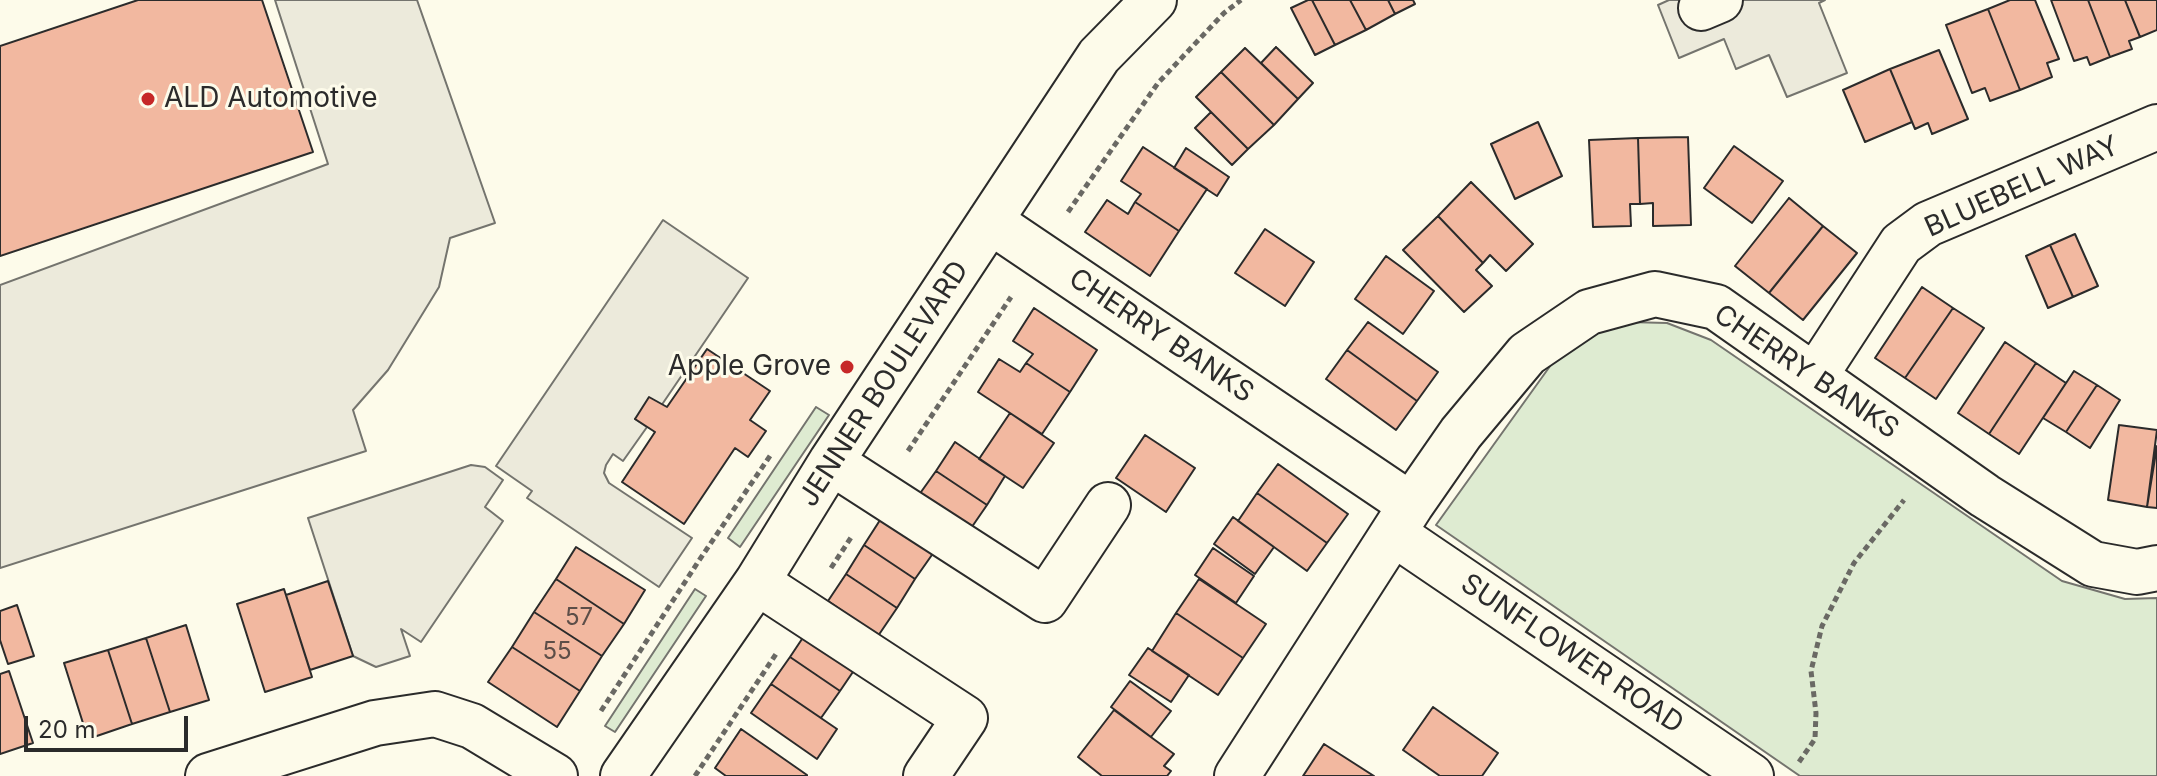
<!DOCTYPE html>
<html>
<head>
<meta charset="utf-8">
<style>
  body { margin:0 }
  #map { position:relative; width:2157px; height:776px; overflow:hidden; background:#fdfbea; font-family:Inter,sans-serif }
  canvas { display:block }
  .scale { position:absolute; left:24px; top:716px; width:164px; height:36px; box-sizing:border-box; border:4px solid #2b2b2b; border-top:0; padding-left:10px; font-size:24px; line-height:28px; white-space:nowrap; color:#2b2b2b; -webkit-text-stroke:6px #fdfbea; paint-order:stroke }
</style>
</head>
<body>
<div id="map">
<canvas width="2157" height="776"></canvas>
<div class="scale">20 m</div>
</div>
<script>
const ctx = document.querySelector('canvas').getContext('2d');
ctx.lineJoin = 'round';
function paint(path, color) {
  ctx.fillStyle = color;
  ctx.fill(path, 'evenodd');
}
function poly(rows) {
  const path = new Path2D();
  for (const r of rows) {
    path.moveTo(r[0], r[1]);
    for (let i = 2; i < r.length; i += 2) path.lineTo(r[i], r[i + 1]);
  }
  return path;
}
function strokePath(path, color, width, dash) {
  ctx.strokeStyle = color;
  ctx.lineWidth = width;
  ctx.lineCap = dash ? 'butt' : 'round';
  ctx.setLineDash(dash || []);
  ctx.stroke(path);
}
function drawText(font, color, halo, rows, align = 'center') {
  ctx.font = font + ' Inter,sans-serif';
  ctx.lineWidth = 6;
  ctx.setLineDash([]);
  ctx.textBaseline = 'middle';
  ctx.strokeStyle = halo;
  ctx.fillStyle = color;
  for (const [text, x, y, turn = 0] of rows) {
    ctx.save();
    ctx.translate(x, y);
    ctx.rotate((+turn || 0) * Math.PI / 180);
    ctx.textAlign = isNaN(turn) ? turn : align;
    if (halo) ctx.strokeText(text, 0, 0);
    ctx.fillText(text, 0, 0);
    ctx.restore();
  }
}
const green = poly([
  [1628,322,1667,323,1711,340,2062,581,2125,599,2157,598,2157,776,1800,776,1436,525,1553,362,1591,335,1628,322],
  [816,407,829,415,740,547,728,538,816,407],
  [695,589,706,596,615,732,605,726,695,589]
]);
paint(green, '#deebd1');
strokePath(green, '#74746e', 2);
const parking = poly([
  [275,0,417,0,495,223,450,238,439,287,388,370,353,410,366,451,0,568,0,285,328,164,275,0],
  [1669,0,1825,0,1819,3,1847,73,1787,97,1769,55,1736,69,1724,39,1679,58,1658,5,1669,0],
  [663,220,748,278,661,406,635,419,647,427,623,461,613,454,606,465,604,473,609,483,692,538,659,587,527,498,532,491,496,466,663,220],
  [471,465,485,467,503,480,485,507,503,521,421,642,401,629,410,656,376,667,353,656,308,518,471,465]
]);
paint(parking, '#eceadb');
strokePath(parking, '#74746e', 2);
const building = poly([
  [138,0,262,0,313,152,0,256,0,46,138,0],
  [1308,0,1312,0,1335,45,1315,55,1291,8,1308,0],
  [1312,0,1350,0,1366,30,1335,45,1312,0],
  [1350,0,1388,0,1395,14,1366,30,1350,0],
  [1388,0,1413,0,1415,4,1395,14,1388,0],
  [2010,0,2035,0,2059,59,2047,63,2052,77,2020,90,1988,9,2010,0],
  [2051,0,2088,0,2110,57,2090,65,2087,57,2074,61,2051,0],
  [2088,0,2125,0,2140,37,2129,41,2132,49,2110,57,2088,0],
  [2125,0,2157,0,2157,30,2140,37,2125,0],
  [1988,9,2020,90,1990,101,1985,88,1972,93,1946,25,1988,9],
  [1276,47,1313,83,1298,99,1261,63,1276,47],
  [1245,48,1298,99,1274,125,1221,72,1245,48],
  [1939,50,1968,119,1932,134,1928,123,1915,129,1890,69,1939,50],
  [1890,69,1912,122,1865,142,1843,90,1890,69],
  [1221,72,1274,125,1248,149,1196,97,1221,72],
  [1211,112,1248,149,1232,165,1195,128,1211,112],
  [1538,122,1562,176,1515,199,1491,144,1538,122],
  [1688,137,1691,225,1653,226,1653,203,1640,204,1638,138,1688,137],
  [1638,138,1640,204,1630,204,1631,226,1593,227,1589,140,1638,138],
  [1734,146,1783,181,1752,223,1704,188,1734,146],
  [1143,147,1207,189,1179,231,1135,202,1141,194,1121,181,1143,147],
  [1186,148,1229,177,1217,196,1174,168,1186,148],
  [1471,182,1533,244,1506,271,1490,255,1483,263,1438,216,1471,182],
  [1789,198,1823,226,1769,293,1735,266,1789,198],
  [1107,200,1128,214,1135,202,1179,231,1150,276,1085,232,1107,200],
  [1438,216,1483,263,1476,270,1492,286,1464,312,1403,250,1438,216],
  [1823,226,1857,253,1803,320,1769,293,1823,226],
  [1265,229,1314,262,1285,306,1235,273,1265,229],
  [2075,234,2098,286,2073,297,2050,245,2075,234],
  [2050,245,2073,297,2048,308,2026,256,2050,245],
  [1386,256,1434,291,1403,334,1355,299,1386,256],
  [1922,287,1953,308,1905,378,1875,358,1922,287],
  [1034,308,1097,350,1070,392,1026,363,1033,354,1013,341,1034,308],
  [1953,308,1984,328,1936,399,1905,378,1953,308],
  [1368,322,1438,372,1417,401,1347,350,1368,322],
  [2005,342,2036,363,1989,434,1958,413,2005,342],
  [707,349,770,391,750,420,766,431,748,457,735,448,684,524,622,482,655,432,635,419,649,397,667,407,707,349],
  [1347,350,1417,401,1396,430,1326,379,1347,350],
  [999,359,1020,372,1026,363,1070,392,1042,434,978,392,999,359],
  [2036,363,2066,383,2019,454,1989,434,2036,363],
  [2074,371,2097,385,2066,432,2043,418,2074,371],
  [2097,385,2120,400,2090,448,2066,432,2097,385],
  [1010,413,1054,443,1023,488,979,459,1010,413],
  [2119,425,2157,430,2147,507,2108,500,2119,425],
  [1145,435,1195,468,1166,512,1116,478,1145,435],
  [955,442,1005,476,987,505,936,471,955,442],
  [2157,446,2157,508,2147,507,2157,446],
  [1278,464,1348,514,1327,543,1257,493,1278,464],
  [936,471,987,505,967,534,916,499,936,471],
  [1257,493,1327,543,1307,571,1238,521,1257,493],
  [882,517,934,552,915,579,864,545,882,517],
  [1233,517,1274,547,1255,574,1214,544,1233,517],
  [864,545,915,579,897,608,846,574,864,545],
  [576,547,645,590,624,624,556,579,576,547],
  [1213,548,1254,576,1236,603,1195,575,1213,548],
  [846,574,897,608,878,636,828,601,846,574],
  [556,579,624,624,602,656,534,612,556,579],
  [1199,579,1266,624,1243,658,1176,613,1199,579],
  [328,581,353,656,310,670,286,595,328,581],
  [284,589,312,677,265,692,237,604,284,589],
  [17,605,34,656,8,664,0,640,0,611,17,605],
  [534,612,602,656,580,691,512,647,534,612],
  [1176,613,1243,658,1218,695,1152,651,1176,613],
  [186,625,209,700,170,712,146,638,186,625],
  [808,630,859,663,840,691,790,657,808,630],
  [146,638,170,712,132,724,108,650,146,638],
  [512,647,580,691,557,727,488,682,512,647],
  [1148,648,1189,675,1171,702,1129,675,1148,648],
  [108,650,132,724,88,739,64,663,108,650],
  [790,657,840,691,821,718,771,684,790,657],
  [9,671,33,743,0,754,0,674,9,671],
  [1130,681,1171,711,1151,737,1111,707,1130,681],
  [771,684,837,729,817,759,751,713,771,684],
  [1433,707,1498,753,1482,776,1440,776,1403,750,1433,707],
  [1114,710,1174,754,1164,766,1171,771,1167,776,1102,776,1078,757,1114,710],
  [741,729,807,775,807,776,726,776,715,768,741,729],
  [1324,744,1374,776,1303,776,1324,744]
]);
paint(building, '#f2b8a0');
strokePath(building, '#2b2b2b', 2);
const minor = poly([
  [1701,8,1720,0],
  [990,221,1411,505],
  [1815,376,1901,244,1928,224,2157,127],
  [831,462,1045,600,1108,505],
  [1393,533,1751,776],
  [757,582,965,718,926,776],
  [208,776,375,723,435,714,472,726,555,776],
  [623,776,757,582,831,462,1099,56,1154,0],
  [1237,776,1411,505,1461,433,1527,354,1589,312,1655,294,1716,307,1985,496,2093,564,2137,572,2157,568]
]);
strokePath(minor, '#2b2b2b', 48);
strokePath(poly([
  [1068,212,1158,83,1224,13,1241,0],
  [908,451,1011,297],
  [831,568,852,536],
  [601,711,698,562,772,453],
  [1799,762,1815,739,1816,713,1811,671,1822,626,1854,563,1904,500],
  [695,776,776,654]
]), '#6a6964', 5, [6, 4]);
strokePath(minor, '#fdfbea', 44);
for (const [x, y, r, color] of [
  [148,99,8,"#c62828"],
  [847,367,8,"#c62828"]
]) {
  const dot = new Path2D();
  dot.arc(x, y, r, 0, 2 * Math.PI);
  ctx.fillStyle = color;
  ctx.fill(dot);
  strokePath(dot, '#fdfbea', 3);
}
drawText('24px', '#5d4e48', null, [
  ["57",579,618],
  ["55",557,652]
]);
drawText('28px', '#2b2b2b', '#fdfbea', [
  ["ALD Automotive",164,99],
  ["Apple Grove",831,367,"right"]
], 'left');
drawText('28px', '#2b2b2b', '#fdfbea', [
  ["BLUEBELL WAY",2022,187,-24],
  ["CHERRY BANKS",1161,336,34],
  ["CHERRY BANKS",1806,372,34],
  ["JENNER BOULEVARD",884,384,-57],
  ["SUNFLOWER ROAD",1572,654,34]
]);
</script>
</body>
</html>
